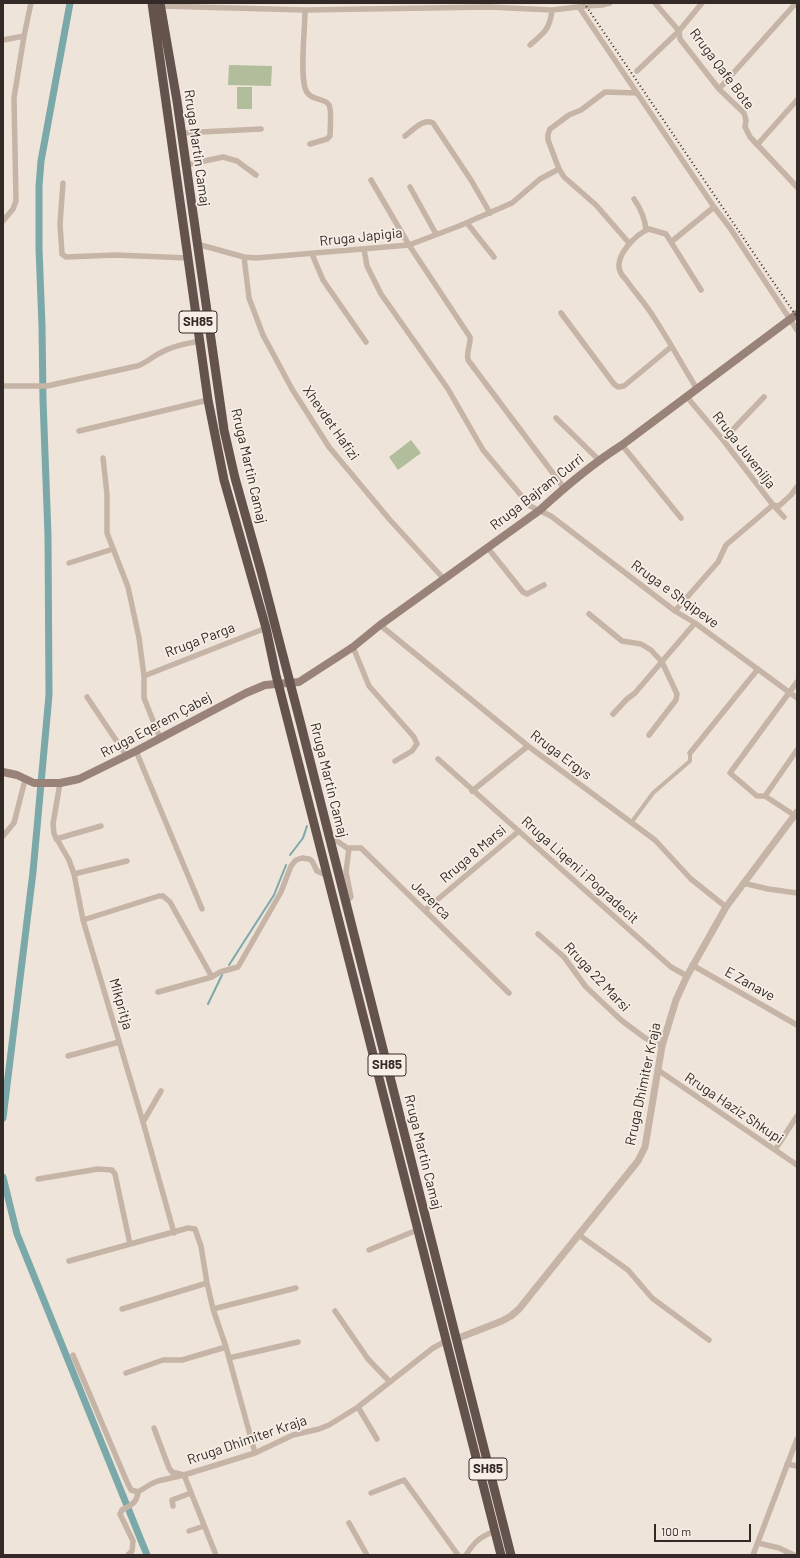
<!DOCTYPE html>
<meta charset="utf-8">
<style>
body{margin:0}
#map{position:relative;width:800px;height:1558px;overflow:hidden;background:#efe4d9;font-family:Barlow,sans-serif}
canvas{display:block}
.frame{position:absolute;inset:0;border:4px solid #332a27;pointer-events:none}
.scale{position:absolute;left:654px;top:1524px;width:97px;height:18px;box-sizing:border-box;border:2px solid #332a27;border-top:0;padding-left:5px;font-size:12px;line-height:14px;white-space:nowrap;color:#332a27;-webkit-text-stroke:3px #f7eee5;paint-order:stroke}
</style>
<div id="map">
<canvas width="800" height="1558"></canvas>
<div class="frame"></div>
<div class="scale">100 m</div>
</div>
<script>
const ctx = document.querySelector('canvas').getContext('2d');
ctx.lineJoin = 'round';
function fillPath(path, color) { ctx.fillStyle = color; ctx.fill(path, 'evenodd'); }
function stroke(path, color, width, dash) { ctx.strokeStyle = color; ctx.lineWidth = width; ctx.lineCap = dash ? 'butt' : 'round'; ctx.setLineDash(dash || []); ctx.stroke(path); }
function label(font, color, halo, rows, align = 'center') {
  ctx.font = font + ' Barlow,sans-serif'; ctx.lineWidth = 3.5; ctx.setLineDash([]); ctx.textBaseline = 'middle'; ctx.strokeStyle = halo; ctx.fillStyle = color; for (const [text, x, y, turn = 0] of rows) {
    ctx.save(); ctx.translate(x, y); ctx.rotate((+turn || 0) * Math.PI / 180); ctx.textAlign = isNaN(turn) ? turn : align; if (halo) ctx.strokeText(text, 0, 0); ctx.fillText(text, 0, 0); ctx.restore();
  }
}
fillPath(new Path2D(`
 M229 65 272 66 271 86 228 85Z
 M237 87H252V109H237Z
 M411 440 421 453 398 470 389 457Z`), '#b2bd9b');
stroke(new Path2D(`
 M290 855 303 838 307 826
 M229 965 274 895 286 865
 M208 1004 222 975`), '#7ba9aa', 2);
stroke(new Path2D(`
 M3 1118 33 872 49 695 48 535 43 400 42 326 39 248V186L41 161 70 3
 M3 1177 17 1234 147 1555`), '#7ba9aa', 7);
stroke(new Path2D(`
 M631 823 653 793 690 761V753`), '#c6b4a7', 4);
stroke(new Path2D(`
 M655 3 679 31 680 39 719 89 744 113 746 120 745 127 750 137 797 187
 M161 6 305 10 489 7 552 10 586 6 602 5 610 3
 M579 7 714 207 730 228 797 330
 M305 10C305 31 300 69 305 88 309 102 325 97 329 105 332 111 330 129 330 136L327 139 310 144
 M3 40 24 36
 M530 45C544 33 550 29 552 10
 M637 71 679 31 702 3
 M719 89 796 3
 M181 133 261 129
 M405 136C413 130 423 118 433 123L471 180 490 213
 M757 145 797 100
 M186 165 223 157 237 161 256 175
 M371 180 409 245 470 337C471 346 466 350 468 360L564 488
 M63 183 60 224 62 254 66 257 115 255 188 258
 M410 187 436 234
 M634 199C641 209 645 218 646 230
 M3 221 13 209 16 201 14 98 24 36 31 3
 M467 223 494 257
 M671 242 714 207
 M629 243 596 205 564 177 559 169 548 140V134L550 129 569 115 581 110 605 92 637 93
 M197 244 244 257 256 258 409 245 459 226 512 203 540 179 559 169
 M364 249 367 266 381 294 448 389 483 450 530 506 551 516 675 611 695 623 797 698
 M312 254 323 280 366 342
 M244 257 249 298 263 335 292 389 329 447 390 520 443 578
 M561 313 614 384 618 387 624 386 671 347
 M3 386H47L137 366C146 363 152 357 160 353 172 346 187 343 201 341
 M697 389C681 363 666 335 649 310 642 300 634 291 627 281 625 278 621 275 620 271 614 256 636 234 649 229L666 234 701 290
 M687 397 723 440 773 505 784 517
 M556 418 599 460
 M79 431 208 400
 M723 440 764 397
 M622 445 681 518
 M103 458 107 494V533L128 587 139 638 144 676V698L160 738
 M487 547 523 592 527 594 544 585
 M69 563 113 549
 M675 611 718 562 726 545 773 505 779 506 791 495 797 487
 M589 614 622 641 641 644 651 650 662 662 677 694 676 700 649 735
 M380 625 528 746 655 840 691 879 726 907
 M353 647 369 686 414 737 417 744 412 751 395 761
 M144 676 266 628
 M87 697 126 755
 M613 714 627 699 635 693 695 623
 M136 751 202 909
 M690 753 758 669
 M438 759 671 967 687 976
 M60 783 53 824 54 834 69 860 74 874 83 920 143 1122 174 1233
 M472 791 528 746
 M765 796 797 750
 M794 815 765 796H757L730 773 797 682
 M3 836 14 823 25 780
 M56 839 101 826
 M330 841H337L347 848H361L509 993
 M74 874 127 861
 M743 883 768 889 797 893
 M345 903 351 897 346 872 349 848
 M425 910 519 831
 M83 920 159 896H163L170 902 212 977
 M538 934 564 957 586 987 621 1020 645 1038 662 1046
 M692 965 797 1025
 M158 992 212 977 220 972 238 967 281 892 291 866 296 860 302 858 309 859 312 861 317 871 328 876
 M68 1056 119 1042
 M658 1070 797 1165
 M143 1122 161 1091
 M775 1150 797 1116
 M38 1179 98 1169 112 1170 115 1174 130 1244
 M579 1235 628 1270 652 1298 709 1340
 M369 1250 417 1230
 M69 1261 188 1228 195 1229 201 1246 207 1283 213 1309 226 1347 255 1453
 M122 1309 207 1283
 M213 1309 296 1288
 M335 1311 368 1359 390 1382
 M73 1355 127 1482 131 1490 138 1492 151 1484 158 1481 184 1475 242 1457 255 1453 293 1435 319 1429 329 1425 358 1407 433 1348 446 1341
 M229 1358 298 1342
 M126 1373 163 1360H182L226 1347
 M358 1407 377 1439
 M154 1428 169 1468 172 1472 184 1475 216 1555
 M787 1464 797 1466
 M371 1493 404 1480 458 1555
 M173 1506 172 1500 191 1493
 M349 1523 367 1555
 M189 1531 204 1526
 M758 1543 779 1548 794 1555
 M128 1555 132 1551 133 1541 120 1514 122 1510C131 1505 137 1503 138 1492
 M466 1555C475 1541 480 1537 495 1531
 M753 1555 797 1439`), '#c6b4a7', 5.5);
stroke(new Path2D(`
 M456 1339 502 1321 511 1316 519 1309 638 1161 645 1147 662 1046 676 1000 687 976 726 907 797 812`), '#c6b4a7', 7);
stroke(new Path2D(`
 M3 772 17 775 34 783H60L79 779 136 751 246 693 265 685 299 682 353 647 380 625 540 510C566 486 592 464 622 445L797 314`), '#998378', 8);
stroke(new Path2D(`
 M152 3 208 400 224 480 266 628 276 675 501 1555
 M160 3 177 101 224 430 235 478 261 571 301 725 511 1555`), '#64524c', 9);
stroke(new Path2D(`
 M584 3 797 317`), '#332a27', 2, [1, 3]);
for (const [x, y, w] of [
 [198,322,38],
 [387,1065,38],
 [488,1469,38]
]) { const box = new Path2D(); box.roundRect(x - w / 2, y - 11, w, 22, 3); ctx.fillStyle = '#f7eee5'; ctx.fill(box); stroke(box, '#332a27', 1); }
label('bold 13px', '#332a27', null, [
 ["SH85",198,322],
 ["SH85",387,1065],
 ["SH85",488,1469]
]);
label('14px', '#332a27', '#f7eee5', [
 ["Rruga Qafe Bote",722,69,53],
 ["Rruga Martin Camaj",197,148,82],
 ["Rruga Japigia",361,237,-6],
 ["Xhevdet Hafizi",331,423,55],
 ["Rruga Juvenilja",744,450,52],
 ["Rruga Martin Camaj",249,466,77],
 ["Rruga Bajram Curri",537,492,-38],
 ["Rruga e Shqipeve",675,594,36],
 ["Rruga Parga",200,640,-21],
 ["Rruga Eqerem Çabej",156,725,-28],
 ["Rruga Ergys",561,755,37],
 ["Rruga Martin Camaj",329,780,76],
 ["Rruga 8 Marsi",473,854,-40],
 ["Rruga Liqeni i Pogradecit",580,870,42],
 ["Jezerca",431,900,44],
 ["Rruga 22 Marsi",597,977,47],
 ["E Zanave",750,984,29],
 ["Mikpritja",121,1004,74],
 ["Rruga Dhimiter Kraja",643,1084,-78],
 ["Rruga Haziz Shkupi",734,1108,34],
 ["Rruga Martin Camaj",423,1152,76],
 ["Rruga Dhimiter Kraja",247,1440,-19]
]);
</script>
